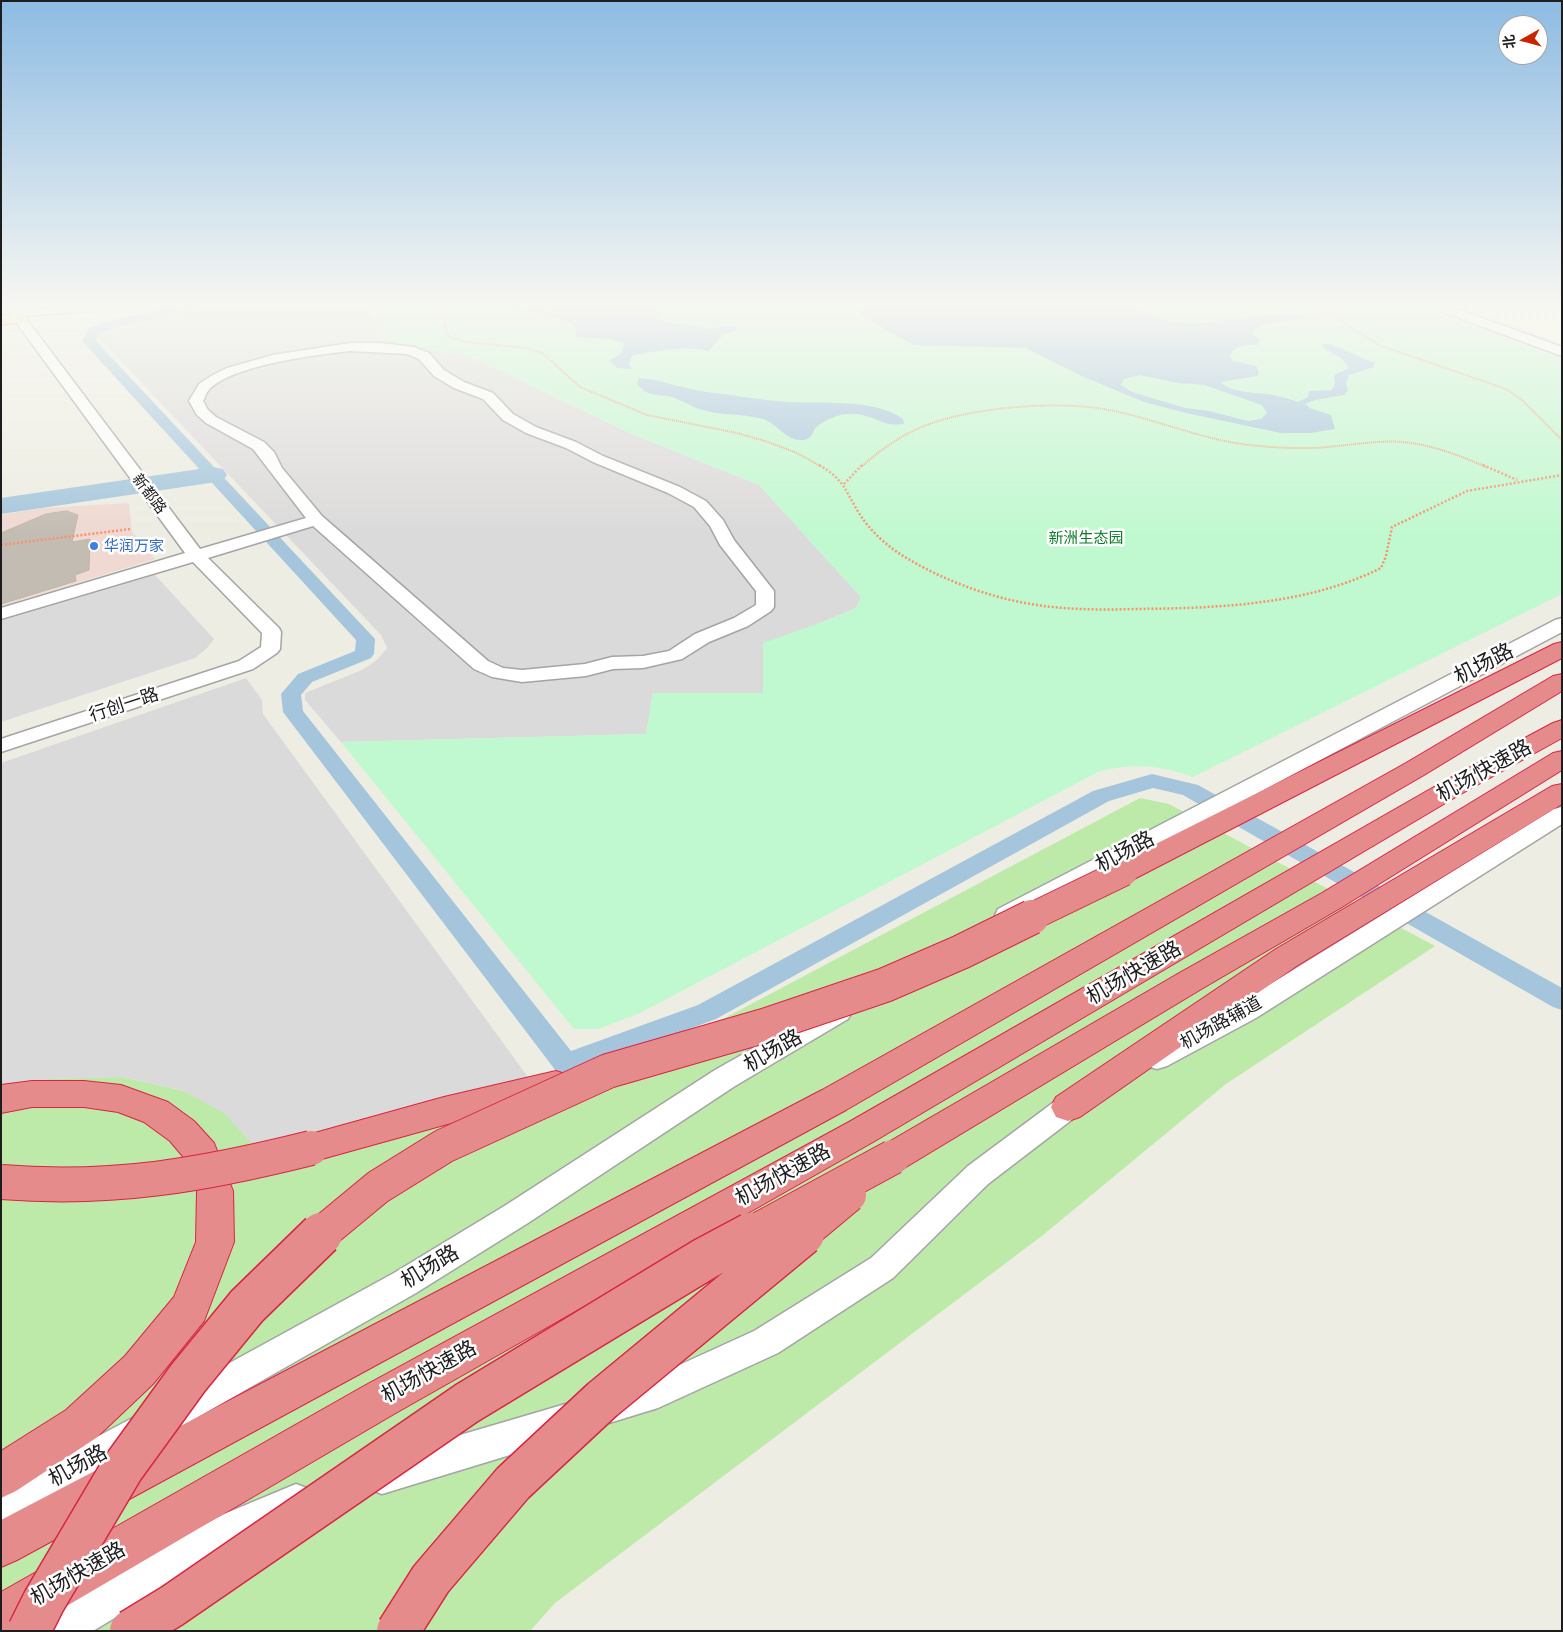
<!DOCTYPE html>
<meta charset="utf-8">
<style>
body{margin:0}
#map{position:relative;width:1563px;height:1632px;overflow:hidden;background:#eeede3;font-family:Mulish,"Noto Sans SC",sans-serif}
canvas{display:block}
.frame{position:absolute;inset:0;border:2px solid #1d1d1d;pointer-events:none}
.north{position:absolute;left:1498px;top:15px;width:50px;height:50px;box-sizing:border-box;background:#fff;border:1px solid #a5a5a5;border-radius:50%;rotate:263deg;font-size:14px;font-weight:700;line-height:20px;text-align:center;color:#1d1d1d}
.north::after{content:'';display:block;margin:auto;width:18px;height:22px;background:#c92501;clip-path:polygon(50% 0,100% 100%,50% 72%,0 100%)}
</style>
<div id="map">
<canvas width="1563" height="1632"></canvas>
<div class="frame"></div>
<div class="north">北</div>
</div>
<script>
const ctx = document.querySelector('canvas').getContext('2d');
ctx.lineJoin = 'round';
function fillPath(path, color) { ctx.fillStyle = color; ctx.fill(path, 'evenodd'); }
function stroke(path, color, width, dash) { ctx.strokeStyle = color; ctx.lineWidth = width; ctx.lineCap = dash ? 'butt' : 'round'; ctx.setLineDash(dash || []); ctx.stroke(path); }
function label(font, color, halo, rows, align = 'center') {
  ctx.font = font + ' Mulish,"Noto Sans SC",sans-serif'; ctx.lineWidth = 5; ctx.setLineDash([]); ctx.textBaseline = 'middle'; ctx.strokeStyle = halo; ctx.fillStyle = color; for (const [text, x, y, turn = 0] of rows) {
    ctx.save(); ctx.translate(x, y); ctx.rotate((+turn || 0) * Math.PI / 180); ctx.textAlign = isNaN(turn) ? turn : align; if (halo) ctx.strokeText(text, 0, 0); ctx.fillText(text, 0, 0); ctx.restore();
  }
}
fillPath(new Path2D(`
 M202 307H368L390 341 472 357 632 434 759 485 861 597 856 608 825 621 763 693H653L646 734 341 742 305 700V693L362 670 377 660 387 648 381 635 97 336 107 328Z
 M155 575 214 639 207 648 195 658 1 722V621Z
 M246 678 262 700 263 714 528 1077 261 1155 224 1114 184 1091 121 1077 50 1079 1 1087V763Z`), '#dbdada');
fillPath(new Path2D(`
 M129 503 132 532 155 559 1 606V515L41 508Z`), '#efd9d2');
fillPath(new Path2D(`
 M1465 307H1562V343Z`), '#f8ffdc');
fillPath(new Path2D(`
 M1140 798 1169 804 1435 946 1226 1084 1043 1235 555 1603 530 1631H1V1087L50 1079 121 1077 184 1091 224 1113 262 1155 528 1077 555 1108Z`), '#bde9a9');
fillPath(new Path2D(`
 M369 307H1423L1562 359V594L1193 777C1160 765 1134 763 1100 771L640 1013 598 1029H574L341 742 646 734 653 693H763V643L825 621 856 608 861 597 759 485 632 434 472 357 390 341Z`), '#c0f9cf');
fillPath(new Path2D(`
 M581 307 615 308 661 307 658 319 670 323 692 325 704 329 733 326 738 330 724 334 708 351C682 345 659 351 633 355L629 363 631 369 617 368 609 360C618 356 623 354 624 343L610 339 577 337C577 319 558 318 543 315L542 311Z
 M858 307H1140C1143 312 1152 316 1159 318 1192 329 1222 321 1255 316 1270 314 1287 315 1302 315L1304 318 1260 325 1253 332 1254 336 1261 340 1257 345C1245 345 1235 344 1230 356L1233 361 1256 366 1259 371 1258 376 1220 382C1232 393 1252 392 1266 394 1277 395 1287 398 1298 402L1308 397 1309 391 1332 390 1335 383 1334 375 1349 368C1343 357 1334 355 1324 348L1323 344H1330L1374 363V367L1349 375 1346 383 1348 390 1344 395 1315 400 1305 404 1310 408 1331 415 1335 429 1310 433H1281L1186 413 1144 402 1084 377 1025 348 913 345 861 315ZM1140 375 1178 383 1204 385 1262 405 1267 413 1261 419 1248 421 1209 411 1185 408 1132 392 1121 385 1124 379Z
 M639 378C662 380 684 389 707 392 733 395 761 400 787 402 823 404 874 398 903 419L904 424C884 426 883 421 866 416 849 410 829 416 815 428 812 436 809 441 799 440 784 438 777 424 763 419 743 413 721 416 703 410 691 407 683 400 671 397 655 393 649 398 637 384Z`), '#a4c5dc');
stroke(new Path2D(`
 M496 307 542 311`), '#a4c5dc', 4);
fillPath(new Path2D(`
 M169 307H190L188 310 116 327 99 333 96 341 375 639 374 654 371 658 312 682 301 695 303 711 571 1051 698 1005 1093 791 1152 774 1198 785 1562 988V1010L1553 1007 1183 795 1153 788 1109 801 716 1019 576 1071 566 1075 556 1071 283 712 281 694 298 674 355 651 356 640 82 341 89 328 108 321Z`), '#a4c5dc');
fillPath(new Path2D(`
 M213 467 223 469 227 475 223 481 1 514V498Z`), '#a4c5dc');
const building = new Path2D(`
 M67 511 78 515 72 542 90 539 89 570 75 575 76 581 1 604V533L46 514Z`);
fillPath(building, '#c3bcb3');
stroke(building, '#c0b6a6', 1);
const minor = new Path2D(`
 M5 307H17L19 309 98 307 92 311 24 316 200 549 306 518 253 449 206 423 197 415 189 401 199 384 211 376 227 368 273 355 350 343H380L414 347 429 353 444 370 464 382 493 393 513 414 536 427 576 442 603 456 680 487 706 501 723 520 734 540 774 591V607L771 611 748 626 709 642 682 659 643 668 613 669 586 676 522 682 492 677 474 669 313 526 208 558 279 628 281 632 280 649 277 653 253 669 1 752V739L239 661 261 647 262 633 193 562 1 619V608L185 553ZM350 351 407 354 419 359 434 376 454 388 483 399 503 420 526 433 566 448 593 462 668 493 694 507 710 526 720 545 756 591V605L734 618 695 634 669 651 643 656 612 657 585 664 522 670 503 668 488 661 322 516 282 468 274 452 264 442 216 417 208 410 203 401C205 398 206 393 208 391 229 365 317 355 350 351Z
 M1435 307H1452L1562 347V356L1437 310Z
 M1562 618V632L1016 921 1007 923 998 921 995 915 998 909 1555 620Z
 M1562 807V824L1256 1018 1167 1066 1157 1069 1147 1066 1143 1059 1147 1052 1238 1004 1554 809Z
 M839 1002 848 1005 852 1012 848 1019 735 1086 528 1223 416 1293 184 1425 172 1430 160 1425 155 1413 160 1401 394 1273 506 1205 715 1070 830 1005Z
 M1080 1090 1090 1093 1094 1101 1090 1109 1078 1115 988 1184 893 1278 778 1353 658 1408 609 1423 597 1419 592 1407 597 1395 653 1377 754 1331 871 1258 968 1166 1058 1099Z
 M569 1403 581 1408 586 1420 581 1432 569 1437 382 1494 369 1489 364 1476 369 1463 382 1458Z
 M138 1415 150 1420 155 1432 150 1444 14 1521 1 1526V1488Z
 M296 1484 309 1489 314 1502 309 1515 250 1540 184 1576 93 1631H37L42 1617 158 1550 224 1514Z`);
const major = new Path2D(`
 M21 314 26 316 29 319 26 322 1 325V315Z`);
const highway = new Path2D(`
 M1562 642V658L1134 879 1124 882 1114 879 1110 872 1114 865 1554 644Z
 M1562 674V691L1424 775 846 1110 17 1560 1 1567V1520L822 1090 1406 763 1553 676Z
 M1562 720V738L1459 795 873 1142 394 1414 24 1631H1V1592L364 1386 849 1122 1441 783 1553 723Z
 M1562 751V770L1342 907 1203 988 906 1167 893 1172 880 1167 875 1157 880 1147 1181 972 1322 893 1553 753Z
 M1562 784V804L1298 965 1080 1117 1068 1121 1056 1117 1051 1107 1056 1097 1276 949 1552 786Z
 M556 1071 568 1075 573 1084 568 1093 444 1125 311 1162 298 1158 293 1148 298 1138 311 1134 444 1097Z
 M32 1081H84L121 1085 168 1102 194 1121 214 1143 233 1191 234 1242 204 1321 153 1384 96 1438 16 1491 1 1498V1451L66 1410 125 1356 174 1297 196 1242 197 1191 186 1160 170 1141 144 1122 118 1112 84 1107H32L1 1113V1085Z`);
stroke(minor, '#a4a4a4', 3);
stroke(major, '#967f01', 2);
stroke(highway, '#d82542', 2);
stroke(new Path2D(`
 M450 307 444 322 449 337 466 342 526 348 542 353 580 387 647 415 737 433 768 442 797 453 822 467
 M1319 307 1379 345 1506 389 1522 400 1562 440
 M861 467C878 452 897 438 917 429 968 406 1065 399 1119 412 1167 423 1209 442 1259 446 1282 448 1305 449 1327 447 1352 445 1378 440 1403 442 1432 445 1459 455 1486 467`), '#f9926a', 2, [1, 1]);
stroke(new Path2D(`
 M819 465C845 480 845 491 859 513 869 530 889 548 905 557 941 579 983 595 1025 603 1062 610 1099 610 1138 609 1219 608 1307 605 1381 568L1386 556 1392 527 1467 491 1562 475
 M1483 465 1517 480
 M844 484 862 465
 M1 545 131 529`), '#f9926a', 2.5, [2, 2]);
fillPath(minor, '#fff');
fillPath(major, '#fbe39c');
fillPath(highway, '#e68b8b');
const highwayBridgeFar2 = new Path2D(`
 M1029 918 1124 872`);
const highwayBridgeFar1 = new Path2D(`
 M1 1182C113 1191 203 1175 311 1148
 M320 1235 378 1187 444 1146 608 1071 767 1025 885 985 961 952 1032 917
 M749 1235 893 1157
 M801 1235 849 1195`);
const highwayBridge = new Path2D(`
 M29 1631 44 1601 122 1469 188 1378 247 1306 321 1234
 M131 1631 172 1606 467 1403 706 1258 751 1234
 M398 1631 431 1579 513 1483 602 1400 803 1234`);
stroke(highwayBridgeFar2, '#d82542', 29, []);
stroke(highwayBridgeFar1, '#d82542', 36, []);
stroke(highwayBridge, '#d82542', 45, []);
stroke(highwayBridgeFar2, '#e68b8b', 27);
stroke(highwayBridgeFar1, '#e68b8b', 34);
stroke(highwayBridge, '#e68b8b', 42);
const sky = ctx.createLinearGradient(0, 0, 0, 535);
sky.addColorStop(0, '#8dbbe3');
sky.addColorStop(0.57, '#f7f7f2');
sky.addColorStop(1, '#f7f7f200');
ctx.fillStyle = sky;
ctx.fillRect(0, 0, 1563, 535);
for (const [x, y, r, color] of [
 [94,546,5,"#3f7fe0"]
]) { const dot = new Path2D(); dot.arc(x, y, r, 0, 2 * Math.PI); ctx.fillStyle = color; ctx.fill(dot); stroke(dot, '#fff', 2); }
label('15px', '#1d1d1d', '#fff', [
 ["新都路",149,494,53]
]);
label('15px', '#0c7b29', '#fff', [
 ["新洲生态园",1086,538]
]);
label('15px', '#366cbe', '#fff', [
 ["华润万家",104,546]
], 'left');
label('18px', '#1d1d1d', '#fff', [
 ["行创一路",124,705,-18],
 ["机场路辅道",1221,1023,-29]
]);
label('21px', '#1d1d1d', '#fff', [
 ["机场路",1484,664,-27],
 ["机场快速路",1484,771,-29],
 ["机场路",1125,852,-28],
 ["机场快速路",1134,973,-30],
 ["机场路",773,1051,-30],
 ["机场快速路",783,1175,-29],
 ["机场路",430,1267,-31],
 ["机场快速路",429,1372,-29],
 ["机场路",78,1466,-29],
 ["机场快速路",78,1574,-30]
]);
</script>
